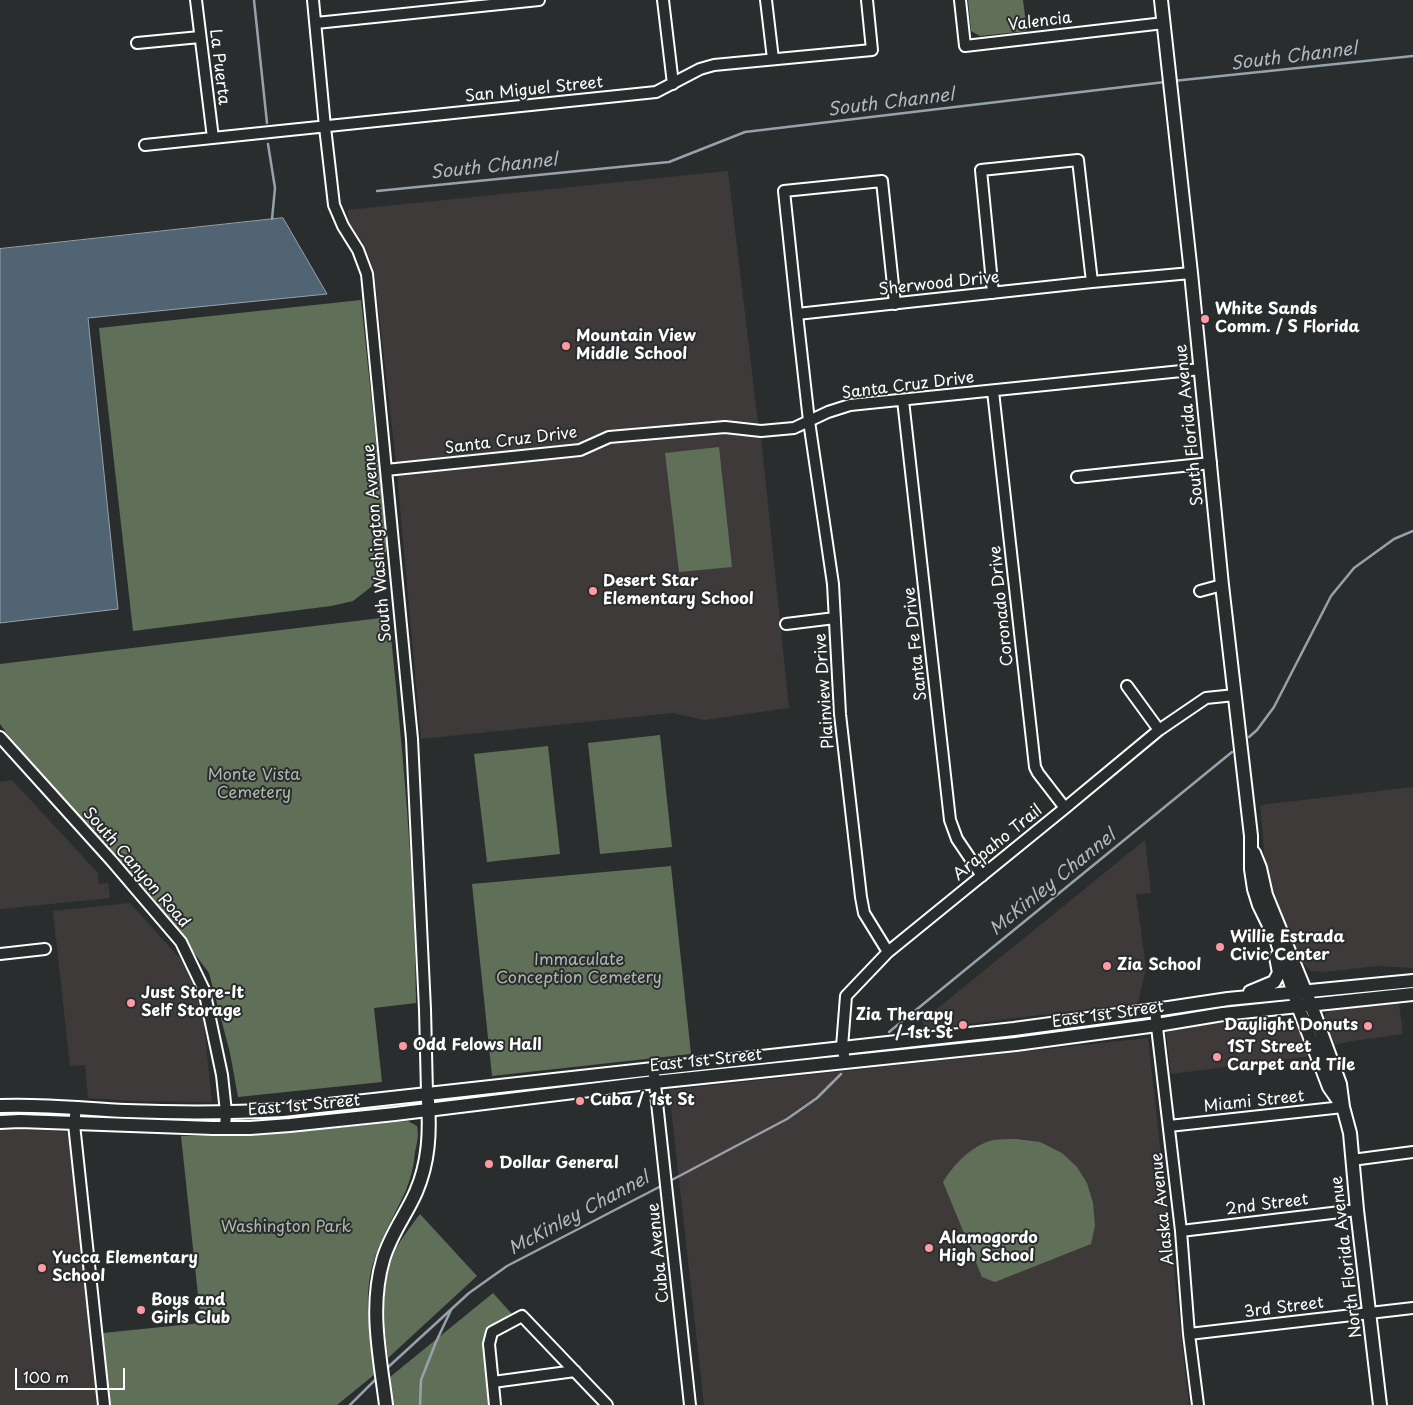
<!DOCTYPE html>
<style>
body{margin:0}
#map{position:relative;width:1413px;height:1405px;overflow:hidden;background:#2a2d2e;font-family:"Playpen Sans",sans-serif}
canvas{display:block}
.scale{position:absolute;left:15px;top:1368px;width:110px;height:22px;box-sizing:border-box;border:2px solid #fff;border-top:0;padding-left:6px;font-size:15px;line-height:18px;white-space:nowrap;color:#fff;-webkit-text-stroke:4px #2a2d2e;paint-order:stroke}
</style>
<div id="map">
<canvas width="1413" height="1405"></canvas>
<div class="scale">100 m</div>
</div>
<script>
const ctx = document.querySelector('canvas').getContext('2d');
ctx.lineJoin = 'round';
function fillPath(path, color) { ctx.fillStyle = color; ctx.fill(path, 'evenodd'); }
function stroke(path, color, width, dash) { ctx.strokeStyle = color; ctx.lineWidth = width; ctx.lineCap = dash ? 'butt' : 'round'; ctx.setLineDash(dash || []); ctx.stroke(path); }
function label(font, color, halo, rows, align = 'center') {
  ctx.font = font + ' "Playpen Sans",sans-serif'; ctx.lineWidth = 4; ctx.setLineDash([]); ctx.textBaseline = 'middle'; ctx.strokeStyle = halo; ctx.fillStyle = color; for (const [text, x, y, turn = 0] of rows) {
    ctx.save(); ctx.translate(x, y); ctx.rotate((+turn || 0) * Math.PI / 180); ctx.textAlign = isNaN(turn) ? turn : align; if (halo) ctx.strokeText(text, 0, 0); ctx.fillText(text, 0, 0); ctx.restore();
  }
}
fillPath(new Path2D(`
 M728 171 758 423 726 421 609 432 578 444 396 462 374 271 364 244 349 222 347 210Z
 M724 432 761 437 789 708 704 720 672 713 421 739 397 474 580 457 610 443Z
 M12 780 98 873 99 884 108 883 110 898 0 909V782Z
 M1413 787V968L1378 966 1324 972 1311 971 1300 961 1271 888 1265 863 1260 805Z
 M1145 840 1151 893 1136 894 1146 968 1138 1003 926 1029 922 1021Z
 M130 903 186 965 196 989 203 1017 212 1102 136 1101 88 1098 85 1065 70 1066 53 911Z
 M1399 1003 1403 1034 1352 1041 1335 1045 1324 1020 1325 1014 1331 1010Z
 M1285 1020 1290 1021 1304 1033 1312 1056 1171 1074 1166 1032 1197 1025 1236 1021 1249 1024Z
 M1148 1038 1189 1405H704L669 1090Z
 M0 1130H42L70 1132 99 1405H0Z`), '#3e3a3a');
fillPath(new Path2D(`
 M968 0H1023L1027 31 980 36 971 31Z
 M361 300 387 547 382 568 371 587 353 601 331 606 133 631 99 328Z
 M719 447 732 567 679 572 665 453Z
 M389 617C402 745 415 874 416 1003L374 1008 382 1082 238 1097 230 1053 209 973 150 894 87 827 8 735 0 724V664Z
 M660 735 672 847 600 854 588 743Z
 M548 746 560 854 487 862 474 754Z
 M671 866 691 1054 492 1076 472 884Z
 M408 1121 417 1126C419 1135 417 1143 415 1152 414 1165 411 1178 406 1190 395 1215 379 1240 372 1267 363 1301 371 1339 375 1374L337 1405H110L103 1333 201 1323 181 1136 261 1135Z
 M1016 1139 1040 1142 1062 1153 1077 1167 1087 1183 1093 1203 1095 1226 1091 1244 995 1282 982 1277 943 1182C954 1164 971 1146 993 1140 1000 1139 1009 1139 1016 1139Z
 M420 1214 477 1276 388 1358C384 1324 380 1285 394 1253 399 1241 412 1225 420 1214Z
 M493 1293 512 1314 490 1326 484 1344 491 1405H393L390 1377Z`), '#607058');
const water = new Path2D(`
 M283 218 327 294 88 318 118 609 0 623V249Z`);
fillPath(water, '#506473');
stroke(water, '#96a2ab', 1);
stroke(new Path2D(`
 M254 0 267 123
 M1173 81 1413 56
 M268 144 275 188 272 219
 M377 191 669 162 745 132 1165 82
 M1249 737 1257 730 1274 707 1331 596 1354 568 1394 539 1413 531
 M889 1032 1232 752
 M668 1182 787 1119 817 1098 841 1074
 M385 1370 469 1293 507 1266 663 1185
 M350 1405 377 1378
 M420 1405 421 1380 436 1342 451 1310`), '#96a2ab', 2.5);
const minor = new Path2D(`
 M196 0 213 138
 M313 0 325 127 334 205 343 226 358 250 367 274 412 739 425 1009 427 1093
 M663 0 673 84
 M766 0 773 59
 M960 0 965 46 1164 23
 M316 23 539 0
 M137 43 200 37
 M145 145 656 92 700 69 714 65 872 50 867 0
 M993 293 981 170 1078 160 1092 282
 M797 314 784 191 882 181 895 304
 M993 391 1035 767 1038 773 1065 808
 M903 400 950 820 957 839 982 876
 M386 470 580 450 609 437 725 427 761 431 794 428 828 412 850 405 1201 369
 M1077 477 1211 463
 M1200 591 1222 585
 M786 624 835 618
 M1127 686 1159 730
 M0 737 111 860 181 942 204 990 222 1075 226 1112 225 1128
 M888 952 864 913 861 897 840 714 833 584 809 421 797 314 1092 282 1191 273
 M0 954 45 949
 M1155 1010 1181 1231 1189 1334 1198 1405
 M844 1055 842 1047 846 996 888 952 1065 808 1159 730 1206 698 1235 695
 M654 1075 690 1405
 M76 1108 74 1124 104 1405
 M1169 1126 1343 1107
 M1352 1160 1413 1152
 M1181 1231 1357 1210
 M1189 1334 1413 1308
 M493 1382 575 1371
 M495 1405 489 1344 492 1332 522 1316 607 1405`);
const major = new Path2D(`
 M1161 0 1191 273 1222 585 1251 836V869L1254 889 1259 905 1277 942 1298 1006 1329 1087 1343 1107
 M1254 853 1260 868 1266 895 1311 1005 1340 1084 1343 1107 1350 1133 1357 1210 1380 1405
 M1250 992 1274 982 1279 973 1276 957
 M0 1106C42 1104 84 1109 126 1111 179 1113 231 1113 283 1110L1014 1029 1155 1010 1228 999 1413 981
 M0 1122 20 1121 213 1128H250L290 1125 395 1114 655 1082 1016 1044 1157 1025 1223 1014 1413 994
 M386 1405C380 1357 369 1307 383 1260 390 1235 406 1215 416 1192 429 1162 430 1132 428 1101`);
stroke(minor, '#fff', 14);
stroke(major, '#fff', 16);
stroke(minor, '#2a2d2e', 10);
stroke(major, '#2a2d2e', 12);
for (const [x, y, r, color] of [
 [1205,319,5,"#ff9aa2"],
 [566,346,5,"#ff9aa2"],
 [593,591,5,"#ff9aa2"],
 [1220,947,5,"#ff9aa2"],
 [1107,966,5,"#ff9aa2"],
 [131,1003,5,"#ff9aa2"],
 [963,1025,5,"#ff9aa2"],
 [1368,1026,5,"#ff9aa2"],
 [403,1046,5,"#ff9aa2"],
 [1217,1057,5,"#ff9aa2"],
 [580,1101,5,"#ff9aa2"],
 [489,1164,5,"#ff9aa2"],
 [929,1248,5,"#ff9aa2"],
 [42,1268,5,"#ff9aa2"],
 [141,1310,5,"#ff9aa2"]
]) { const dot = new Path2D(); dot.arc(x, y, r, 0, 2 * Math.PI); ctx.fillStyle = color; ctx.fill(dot); stroke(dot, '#2a2d2e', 2); }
label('16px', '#fff', '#2a2d2e', [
 ["Valencia",1040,22,-7],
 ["La Puerta",219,67,83],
 ["San Miguel Street",534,90,-6],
 ["Sherwood Drive",939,284,-6],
 ["Santa Cruz Drive",908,386,-7],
 ["South Florida Avenue",1190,425,-96],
 ["Santa Cruz Drive",511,441,-7],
 ["South Washington Avenue",378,543,-95],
 ["Coronado Drive",1002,606,-96],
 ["Santa Fe Drive",916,644,-96],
 ["Plainview Drive",825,691,-94],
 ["Arapaho Trail",998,843,-39],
 ["South Canyon Road",136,868,49],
 ["East 1st Street",1108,1015,-8],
 ["East 1st Street",706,1061,-6],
 ["Miami Street",1254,1102,-6],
 ["East 1st Street",304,1106,-5],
 ["2nd Street",1267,1205,-7],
 ["Alaska Avenue",1163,1209,-96],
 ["Cuba Avenue",659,1253,-96],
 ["North Florida Avenue",1347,1257,-97],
 ["3rd Street",1284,1308,-7]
]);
label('bold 16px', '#fff', '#2a2d2e', [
 ["White Sands",1215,310],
 ["Comm. / S Florida",1215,328],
 ["Mountain View",576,337],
 ["Middle School",576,355],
 ["Desert Star",603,582],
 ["Elementary School",603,600],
 ["Willie Estrada",1230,938],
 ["Civic Center",1230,956],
 ["Zia School",1117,966],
 ["Just Store-It",141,994],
 ["Self Storage",141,1012],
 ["Zia Therapy",953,1016,"right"],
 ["/ 1st St",953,1034,"right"],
 ["Daylight Donuts",1358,1026,"right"],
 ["Odd Felows Hall",413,1046],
 ["1ST Street",1227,1048],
 ["Carpet and Tile",1227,1066],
 ["Cuba / 1st St",590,1101],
 ["Dollar General",499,1164],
 ["Alamogordo",939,1239],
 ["High School",939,1257],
 ["Yucca Elementary",52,1259],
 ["School",52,1277],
 ["Boys and",151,1301],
 ["Girls Club",151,1319]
], 'left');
label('16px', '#b0b8ac', '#2a2d2e', [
 ["Monte Vista",254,776],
 ["Cemetery",254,794],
 ["Immaculate",579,961],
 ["Conception Cemetery",579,979],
 ["Washington Park",286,1228]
]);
label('italic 18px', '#b0b9c0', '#2a2d2e', [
 ["South Channel",1294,57,-7],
 ["South Channel",891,103,-7],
 ["South Channel",494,167,-6],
 ["McKinley Channel",1053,883,-39],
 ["McKinley Channel",579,1214,-28]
]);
</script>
